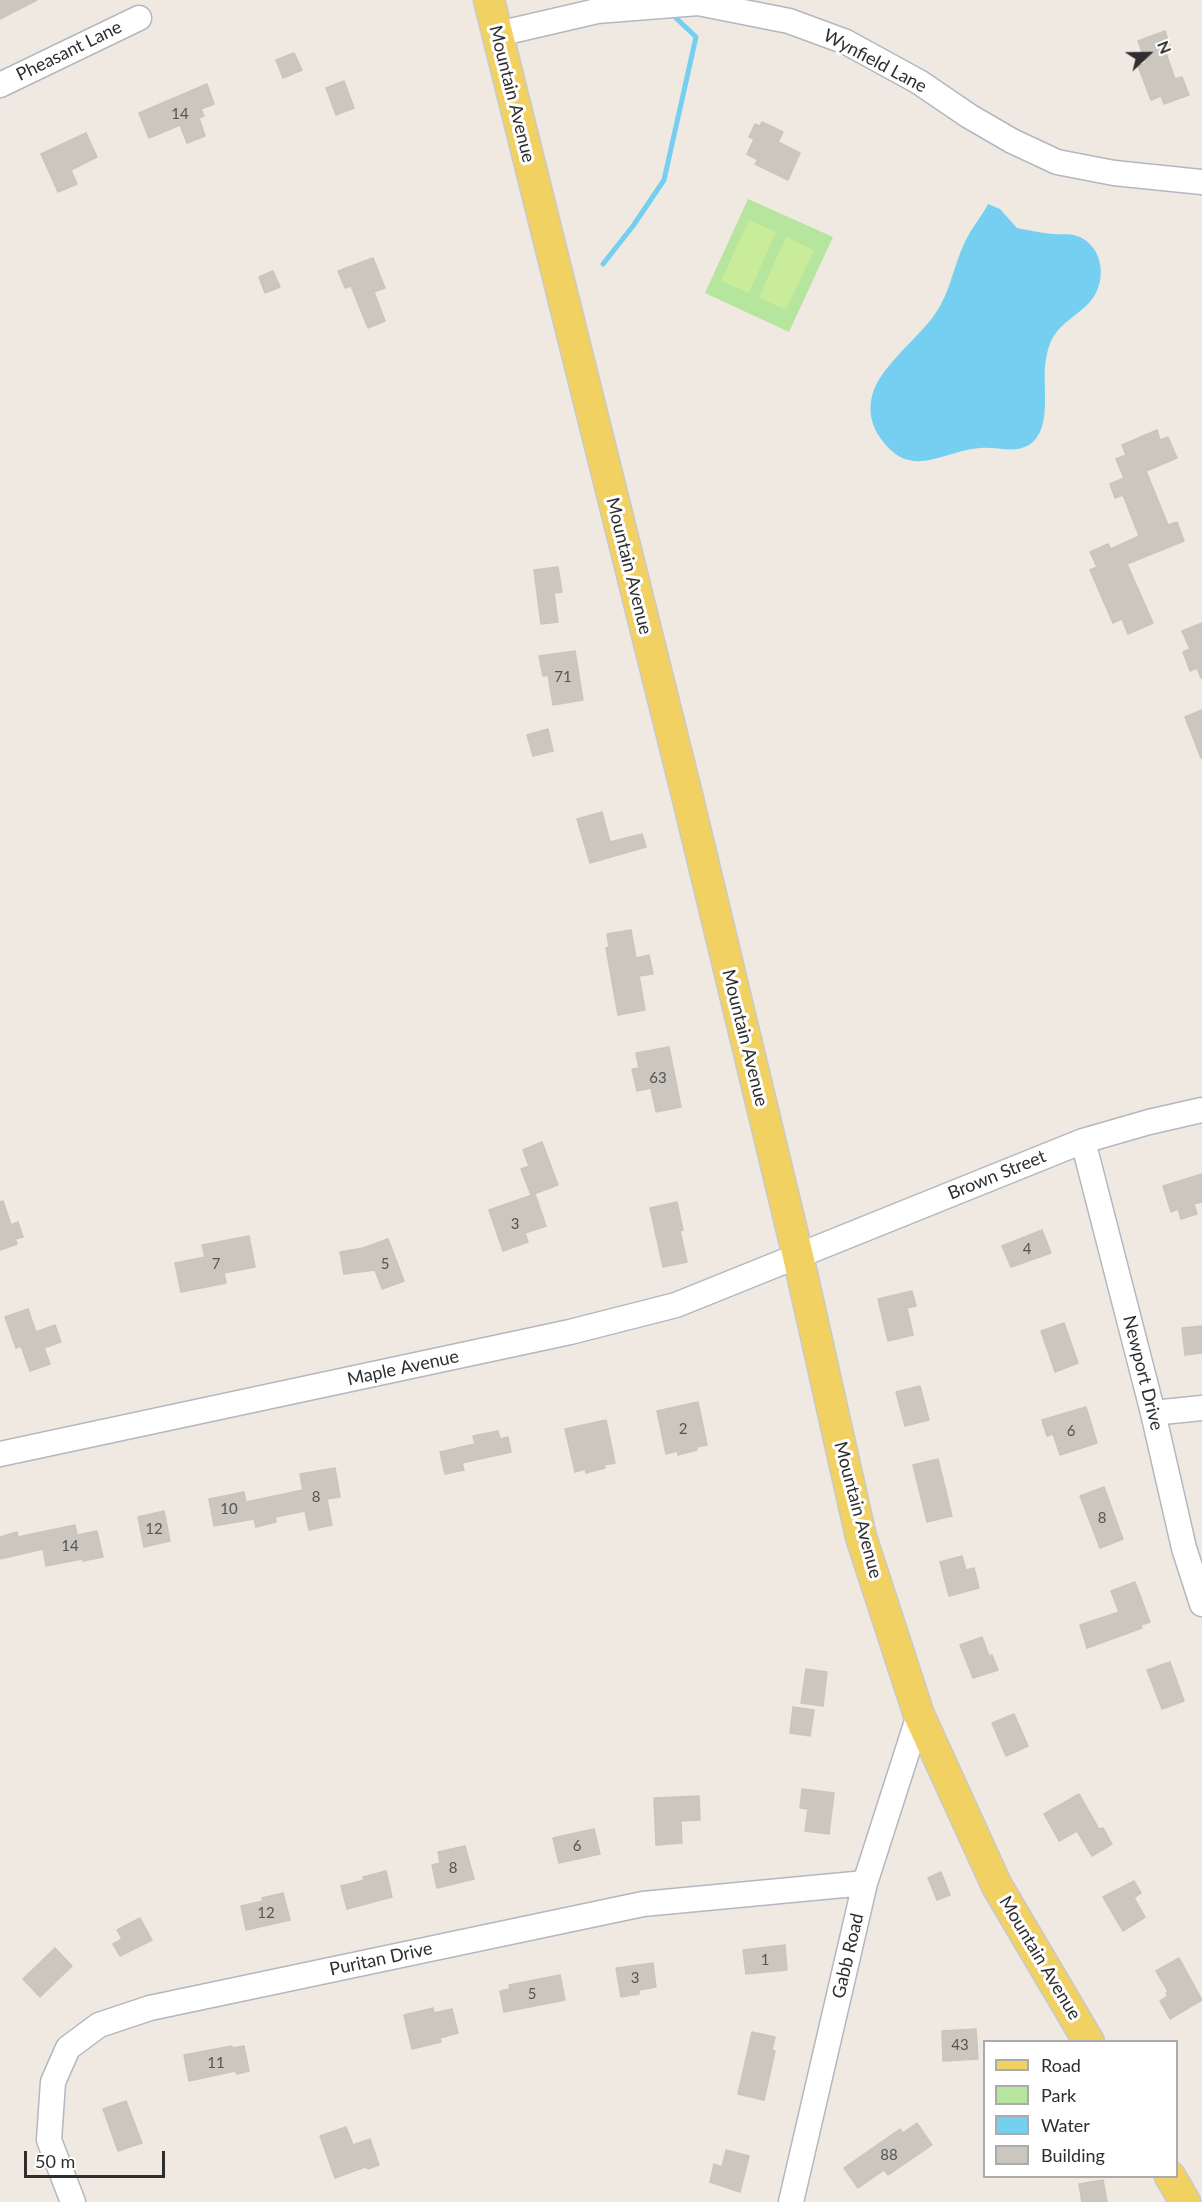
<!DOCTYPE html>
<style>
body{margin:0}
#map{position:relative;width:1202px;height:2202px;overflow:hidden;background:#efe9e1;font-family:Lato,sans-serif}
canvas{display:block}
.legend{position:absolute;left:983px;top:2040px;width:195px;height:138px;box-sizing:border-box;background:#fff;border:2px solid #ababab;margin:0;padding:8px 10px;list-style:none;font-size:18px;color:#2e2e2e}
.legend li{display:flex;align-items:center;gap:12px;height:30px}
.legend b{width:30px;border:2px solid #ababab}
.north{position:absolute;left:1118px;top:24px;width:60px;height:60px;-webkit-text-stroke:4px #fff;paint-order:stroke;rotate:68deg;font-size:16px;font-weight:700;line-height:24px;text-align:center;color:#2e2e2e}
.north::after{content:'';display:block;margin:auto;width:21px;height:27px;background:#2e2e2e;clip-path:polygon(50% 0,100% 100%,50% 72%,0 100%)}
.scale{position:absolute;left:24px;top:2151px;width:141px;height:27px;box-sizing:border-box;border:3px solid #2e2e2e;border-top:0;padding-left:8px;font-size:18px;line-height:21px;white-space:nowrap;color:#2e2e2e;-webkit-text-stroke:4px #fff;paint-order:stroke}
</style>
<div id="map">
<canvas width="1202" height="2202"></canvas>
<ul class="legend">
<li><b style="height:8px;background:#f2d163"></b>Road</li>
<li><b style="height:16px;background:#b6e59e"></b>Park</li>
<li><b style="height:16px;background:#75cff0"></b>Water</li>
<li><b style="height:16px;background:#cbc7bf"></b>Building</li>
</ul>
<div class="north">N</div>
<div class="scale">50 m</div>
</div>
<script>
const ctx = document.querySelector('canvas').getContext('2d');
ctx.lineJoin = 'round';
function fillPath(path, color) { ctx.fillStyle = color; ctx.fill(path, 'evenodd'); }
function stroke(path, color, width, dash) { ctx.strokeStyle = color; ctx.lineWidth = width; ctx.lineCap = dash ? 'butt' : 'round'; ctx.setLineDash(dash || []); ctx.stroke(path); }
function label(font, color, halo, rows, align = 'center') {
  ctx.font = font + ' Lato,sans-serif'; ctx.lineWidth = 6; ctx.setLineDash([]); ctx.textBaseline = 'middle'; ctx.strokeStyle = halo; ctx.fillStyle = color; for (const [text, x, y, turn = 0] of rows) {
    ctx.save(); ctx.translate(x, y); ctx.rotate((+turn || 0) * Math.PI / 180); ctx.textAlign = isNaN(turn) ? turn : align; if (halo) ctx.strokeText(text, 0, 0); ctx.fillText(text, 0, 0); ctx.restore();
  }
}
fillPath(new Path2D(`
 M748 199 833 237 789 332 705 293Z`), '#b6e59e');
fillPath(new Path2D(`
 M749 220 776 232 749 293 721 281Z
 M786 237 814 250 786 310 759 297Z`), '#c9ec9a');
fillPath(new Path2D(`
 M988 204 1000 209 1017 228C1029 230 1041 233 1053 234 1062 235 1071 233 1080 237 1105 249 1107 284 1089 303 1068 324 1052 325 1046 359 1041 384 1054 429 1029 445 1014 454 996 446 980 448 942 451 911 481 881 439 872 427 868 412 872 396 879 367 918 339 935 314 951 292 954 262 967 238 973 226 982 216 988 204Z`), '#75cff0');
stroke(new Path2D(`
 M603 264 633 226 664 180 696 37 676 18`), '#75cff0', 5);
const building = new Path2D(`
 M0 0H37L0 19Z
 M1165 31 1171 48 1165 50 1175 79 1182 77 1189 95 1164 104 1161 96 1151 100 1138 66 1146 63 1138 41Z
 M294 53 302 70 283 78 276 60Z
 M344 81 354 108 336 115 326 88Z
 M207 84 214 104 201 109 204 116 199 118 205 136 187 143 180 125 149 138 139 113Z
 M762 122 783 132 778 142 800 153 788 180 755 164 758 160 747 154 754 139 749 137 755 124 760 126Z
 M86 133 97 157 71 170 77 184 58 192 41 154Z
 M373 258 385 288 374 292 385 321 368 328 351 286 345 288 338 271Z
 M273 271 280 287 265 293 259 277Z
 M1157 430 1160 440 1168 437 1177 458 1146 471 1168 525 1177 522 1184 541 1127 564 1153 623 1128 634 1122 619 1113 623 1106 607 1090 570 1097 567 1090 552 1108 544 1111 549 1139 536 1123 495 1115 498 1110 484 1124 478 1116 459 1126 455 1122 445Z
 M558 567 562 592 554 593 558 622 541 624 534 570Z
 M1202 623V678H1201L1197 668 1190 671 1183 652 1190 649 1182 631Z
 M575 651 583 700 553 705 548 675 543 676 539 656Z
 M1202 710V758H1201L1185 717Z
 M548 729 553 751 533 756 527 735Z
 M602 812 610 842 642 834 646 847 590 863 577 819Z
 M631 930 636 958 649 955 653 974 639 976 645 1010 618 1015 606 948 609 947 607 934Z
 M669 1047 681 1107 656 1112 651 1088 637 1091 632 1069 639 1068 636 1053Z
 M542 1142 558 1185 531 1195 521 1169 529 1166 523 1150Z
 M1202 1174V1202L1194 1204 1197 1214 1181 1219 1178 1209 1171 1212 1163 1186Z
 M535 1194 546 1226 525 1233 528 1242 503 1251 489 1210Z
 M3 1201 11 1225 18 1222 23 1237 15 1239 17 1244 0 1250V1202Z
 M677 1202 683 1230 680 1231 687 1262 663 1267 650 1208Z
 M1042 1230 1051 1253 1011 1267 1002 1246Z
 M249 1236 255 1267 224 1273 226 1283 181 1292 175 1263 205 1257 202 1245Z
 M388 1239 404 1281 382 1289 375 1270 344 1274 340 1252 363 1248Z
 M912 1291 916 1306 907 1308 913 1335 888 1341 878 1299Z
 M28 1309 36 1332 55 1325 61 1342 44 1348 50 1364 30 1371 21 1346 16 1348 5 1317Z
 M1064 1323 1078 1363 1055 1372 1041 1331Z
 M1202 1326V1353L1185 1355 1182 1328Z
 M920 1386 929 1420 905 1426 896 1392Z
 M698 1402 707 1445 697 1447V1450L678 1455 677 1451 666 1454 657 1411Z
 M1086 1407 1097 1443 1060 1455 1053 1434 1047 1436 1042 1420Z
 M606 1420 615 1463 604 1465 605 1468 586 1473 585 1469 575 1472 565 1429Z
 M498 1431 500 1439 508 1437 511 1452 462 1463 464 1470 445 1474 440 1452 475 1444 473 1436Z
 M938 1459 952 1516 927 1522 913 1465Z
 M335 1468 340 1497 327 1499 332 1525 309 1530 305 1511 275 1517 276 1522 256 1527 254 1519 214 1526 209 1499 244 1492 246 1502 303 1490 300 1474Z
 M1104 1487 1123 1539 1100 1548 1080 1496Z
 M164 1511 170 1541 144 1547 138 1517Z
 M75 1525 77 1535 97 1531 103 1557 83 1561 82 1559 46 1566 43 1549 0 1559V1537L17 1532 18 1537Z
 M962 1556 966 1570 974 1568 979 1588 949 1596 940 1562Z
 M1135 1582 1150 1622 1141 1625 1142 1628 1087 1648 1080 1625 1119 1612 1111 1591Z
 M982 1637 989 1656 992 1655 998 1670 973 1678 960 1645Z
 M1170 1662 1184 1701 1162 1709 1147 1670Z
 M806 1669 827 1672 823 1706 801 1703Z
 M793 1707 814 1710 810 1736 790 1733Z
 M1014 1714 1028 1746 1006 1756 992 1723Z
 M802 1789 834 1793 829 1834 805 1831 808 1809 800 1808Z
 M1079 1794 1099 1829 1103 1828 1112 1844 1092 1856 1077 1831 1059 1841 1044 1814Z
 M699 1796 700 1820 681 1821 682 1843 656 1845 654 1798Z
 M594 1829 600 1854 559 1863 553 1838Z
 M465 1846 474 1879 437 1888 432 1865 440 1863 438 1852Z
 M386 1871 392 1897 347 1909 341 1886 364 1880 363 1877Z
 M941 1872 950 1895 937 1900 928 1878Z
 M1134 1881 1141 1893 1134 1898 1145 1917 1123 1931 1103 1897Z
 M283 1893 290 1920 246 1930 241 1906 263 1901 262 1898Z
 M140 1918 152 1940 120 1956 113 1944 122 1939 117 1930Z
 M785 1945 787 1970 746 1974 743 1950Z
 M55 1948 72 1966 40 1997 23 1979Z
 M1179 1958 1202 2000 1170 2019 1160 2001 1168 1996 1166 1993 1168 1991 1156 1971Z
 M653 1963 656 1987 639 1990V1994L621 1997 616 1968Z
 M560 1975 565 2000 504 2012 500 1991 510 1989 509 1985Z
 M433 2008 434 2013 452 2009 458 2033 440 2038 441 2042 412 2049 404 2015Z
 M976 2029 978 2059 943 2061 942 2031Z
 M752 2032 775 2037 772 2050 775 2051 764 2100 738 2094Z
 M232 2046V2048L244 2046 249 2071 237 2074 235 2071 189 2081 184 2055Z
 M126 2101 142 2143 118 2151 103 2109Z
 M917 2123 932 2145 888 2175 884 2170 858 2188 844 2168 900 2129 903 2133Z
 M346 2127 353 2145 370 2139 379 2165 368 2169 365 2167 335 2178 320 2136Z
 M726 2150 749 2156 740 2192 710 2182 714 2164 722 2167Z
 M1103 2180 1107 2202H1082L1079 2184Z`);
fillPath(building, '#cbc7bf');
stroke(building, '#cbc5ba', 1.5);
const minor = new Path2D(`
 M498 34 597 11 698 3 789 21 846 42 919 82 969 116 1012 141 1057 162 1114 173 1202 182
 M0 85 139 18
 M1083 1141 1153 1413 1184 1548 1202 1604
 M1153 1413 1202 1408
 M0 1454 570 1332 676 1305 1083 1141 1149 1122 1202 1110
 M73 2202 49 2140 53 2082 68 2048 99 2025 150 2008 643 1904 865 1883
 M791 2202 865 1883 919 1715`);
const major = new Path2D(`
 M489 0 687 795 798 1256 861 1537 919 1715 997 1886 1089 2042
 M1170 2176 1185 2202`);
stroke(minor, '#b4b7c1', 27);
stroke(major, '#c9c9c9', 33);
stroke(minor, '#fff', 24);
stroke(major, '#f2d163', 30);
label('15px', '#555452', null, [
 ["14",180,114],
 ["71",563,677],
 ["63",658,1078],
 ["3",515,1224],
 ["4",1027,1249],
 ["7",216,1264],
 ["5",385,1264],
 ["2",683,1429],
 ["6",1071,1431],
 ["8",316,1497],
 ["10",229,1509],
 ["8",1102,1518],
 ["12",154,1529],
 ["14",70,1546],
 ["6",577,1846],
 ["8",453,1868],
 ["12",266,1913],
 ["1",765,1960],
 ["3",635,1978],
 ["5",532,1994],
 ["43",960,2045],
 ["11",216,2063],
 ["88",889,2155]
]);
label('18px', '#2e2e2e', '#fff', [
 ["Pheasant Lane",69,51,-26],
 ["Wynfield Lane",875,61,28],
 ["Mountain Avenue",512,94,76],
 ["Mountain Avenue",629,566,76],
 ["Mountain Avenue",745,1038,76],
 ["Brown Street",997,1175,-22],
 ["Maple Avenue",403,1368,-12],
 ["Newport Drive",1143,1373,76],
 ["Mountain Avenue",858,1510,75],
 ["Gabb Road",848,1956,-77],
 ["Mountain Avenue",1040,1958,59],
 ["Puritan Drive",381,1959,-12]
]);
</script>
